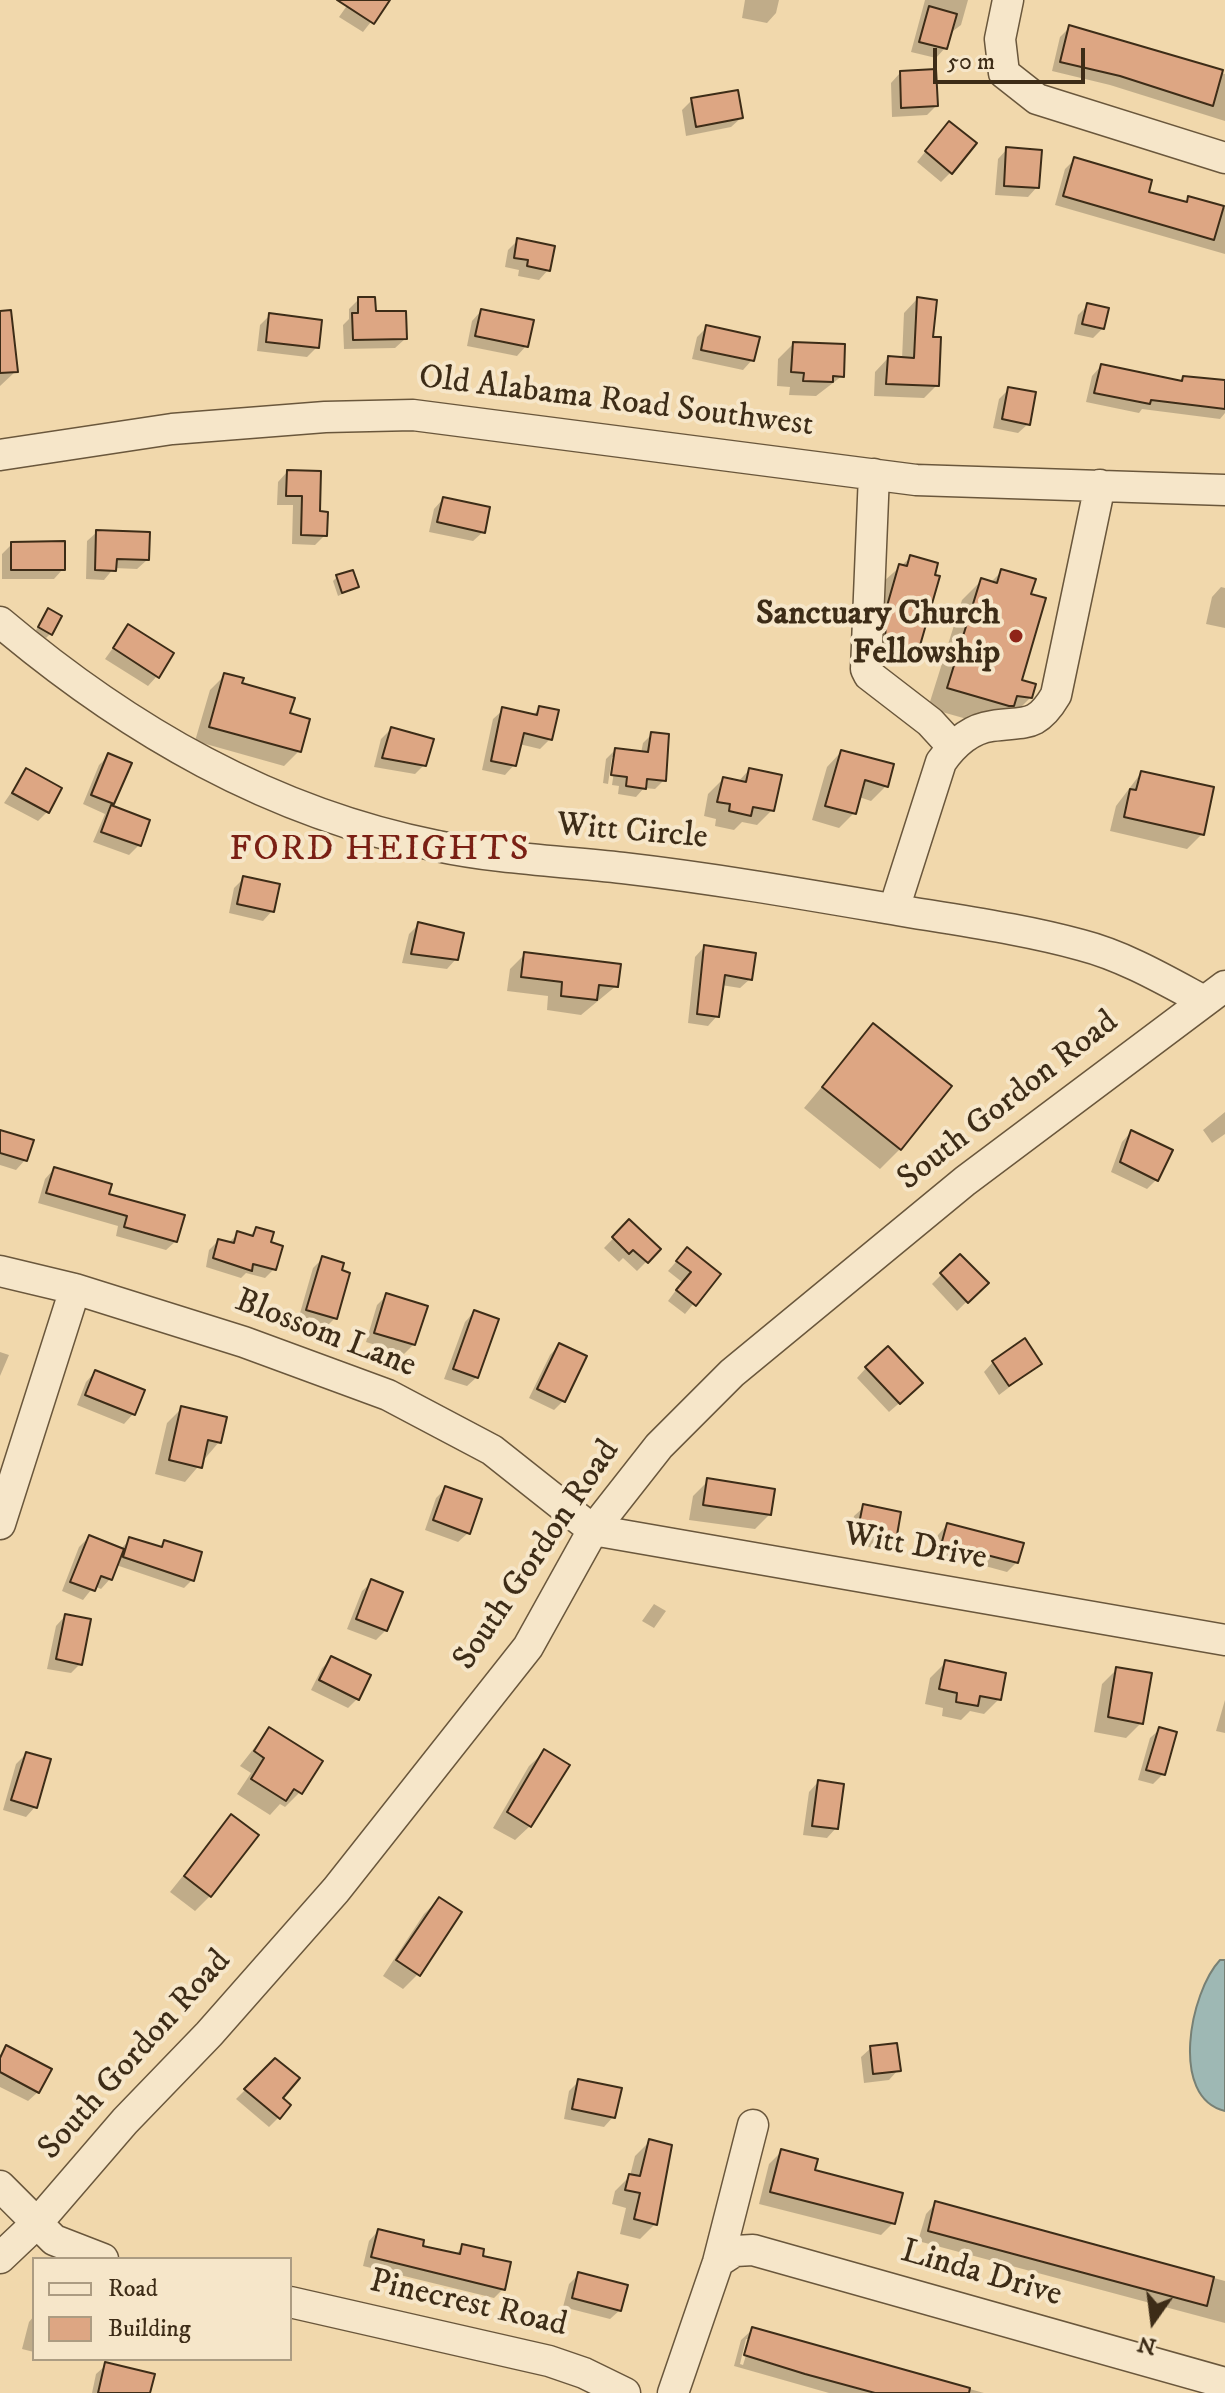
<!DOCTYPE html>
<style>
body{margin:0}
#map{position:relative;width:1225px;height:2393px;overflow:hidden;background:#f1d8ac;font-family:"IM FELL DW Pica",serif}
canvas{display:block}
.legend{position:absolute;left:32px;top:2257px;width:260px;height:104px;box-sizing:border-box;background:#f6e6c9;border:2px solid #ac9c82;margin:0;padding:10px 14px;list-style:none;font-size:24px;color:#3d2c17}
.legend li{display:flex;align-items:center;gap:16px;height:40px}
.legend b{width:40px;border:2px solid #ac9c82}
.north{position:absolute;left:1113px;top:2281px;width:80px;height:80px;-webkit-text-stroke:6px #f6e6c9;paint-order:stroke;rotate:194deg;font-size:22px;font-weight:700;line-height:32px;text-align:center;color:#3d2c17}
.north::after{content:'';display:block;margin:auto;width:28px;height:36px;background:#3d2c17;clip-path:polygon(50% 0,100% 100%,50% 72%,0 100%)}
.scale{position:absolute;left:933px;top:48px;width:152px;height:36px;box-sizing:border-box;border:4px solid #3d2c17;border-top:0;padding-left:10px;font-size:24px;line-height:28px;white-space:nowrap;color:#3d2c17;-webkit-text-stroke:6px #f6e6c9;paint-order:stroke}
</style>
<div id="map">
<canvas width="1225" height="2393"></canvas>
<ul class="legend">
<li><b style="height:10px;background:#f6e6c9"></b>Road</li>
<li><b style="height:22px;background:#dda683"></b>Building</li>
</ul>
<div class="north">N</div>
<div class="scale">50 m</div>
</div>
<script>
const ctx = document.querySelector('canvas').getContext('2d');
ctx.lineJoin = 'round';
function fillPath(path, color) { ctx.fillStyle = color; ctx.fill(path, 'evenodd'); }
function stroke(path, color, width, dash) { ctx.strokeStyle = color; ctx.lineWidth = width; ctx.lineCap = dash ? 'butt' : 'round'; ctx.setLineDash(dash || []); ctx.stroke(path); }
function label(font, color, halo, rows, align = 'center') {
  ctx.font = font + ' "IM FELL DW Pica",serif'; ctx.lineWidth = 8; ctx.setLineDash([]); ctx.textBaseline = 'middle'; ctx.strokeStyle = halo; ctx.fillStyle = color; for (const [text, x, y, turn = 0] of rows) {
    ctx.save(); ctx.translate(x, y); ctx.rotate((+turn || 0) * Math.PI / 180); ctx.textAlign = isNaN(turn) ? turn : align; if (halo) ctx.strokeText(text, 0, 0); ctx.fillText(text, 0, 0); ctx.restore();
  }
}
const water = new Path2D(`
 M1220 1960H1225V2111C1169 2098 1190 1992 1220 1960Z`);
fillPath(water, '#9eb8b4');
stroke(water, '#778075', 2);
fillPath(new Path2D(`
 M351 0H388L363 32 339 17Z
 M745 0H779L776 13 767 23 742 18Z
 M925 0H968L961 25 949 34 945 48 936 58 911 52Z
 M1070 27 1225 74V121L1110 85 1052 71 1060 37Z
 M900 73 936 106 927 115 892 117 891 83Z
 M692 100 741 118 731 127 686 136 682 110Z
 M940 133 951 172 941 182 917 162Z
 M1007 149 1037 187 1028 197 995 195 998 159Z
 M1075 159 1146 193 1184 203 1189 198 1225 208V254L1055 205 1065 169Z
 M518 240 548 270 539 280 518 276 519 270 505 267 508 250Z
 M359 299 405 339 395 348 344 349 343 325 349 319V309Z
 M917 299 931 338 937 385 924 398 874 396 875 372 888 358 902 359 904 313Z
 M1087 306 1103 328 1093 338 1074 334 1078 315Z
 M481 311 526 346 517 356 467 346 472 321Z
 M270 315 317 347 307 357 257 351 260 325Z
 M707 327 752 360 743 370 692 359 697 337Z
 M0 338 16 371 0 386Z
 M793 344 842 376 816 396 789 395 790 387 777 386 778 359Z
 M1101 366 1180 382 1184 378 1225 382V413L1220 419 1142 409 1139 413 1086 402 1092 376Z
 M1009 389 1028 424 1018 433 993 428 999 399Z
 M287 472 318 513 325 535 315 545 292 544 293 505H277L278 482Z
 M443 499 483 532 473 541 429 532 434 509Z
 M97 532 147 560 137 569 114 568 104 580 86 579 87 541Z
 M12 544 63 569 54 579H2V554Z
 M911 557 918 648 903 663 871 654 884 581Z
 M1002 571 1029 595 1020 681 1033 685 1029 699 1009 719 988 725 928 708 962 600 982 580 990 583Z
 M337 577 357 587 338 596 333 581Z
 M1221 587 1225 588V628L1206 624 1212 597Z
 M44 615 51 633 46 638 35 632Z
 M128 627 157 676 148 686 105 659Z
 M225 675 288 714 299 751 284 766 195 741 210 690Z
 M540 708 550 739 540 749 519 744 514 765 505 775 482 770 493 719 503 710 532 716Z
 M391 729 425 764 415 774 374 767 381 739Z
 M652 734 664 780 655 789 644 788 636 797 618 794 619 786 612 785 616 757H612L608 784 603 783 606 759 615 750 641 753 643 743Z
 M841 752 886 786 871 801 859 797 854 813 839 828 812 820 827 767Z
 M109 755 112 803 109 807 148 821 139 845 129 855 93 842 105 814 83 804 99 765Z
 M749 770 772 810 757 825 742 822 734 830 715 826 716 819 704 816 708 794 723 779 737 783Z
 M26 771 48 811 38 821 4 803Z
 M1141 773 1202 834 1187 849 1110 831 1116 806Z
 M243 879 272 911 263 921 229 913 234 888Z
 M419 924 456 959 447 969 402 963 409 934Z
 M704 947 750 979 740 988 721 985 717 1016 708 1026 688 1023 695 957Z
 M525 954 616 986 581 1015 547 1010 548 996 507 991 510 969Z
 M873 1026 900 1149 880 1169 804 1108Z
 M1225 1112V1134L1212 1143 1203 1130Z
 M0 1132 25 1160 16 1170 0 1165Z
 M1131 1132 1156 1180 1147 1189 1111 1172 1122 1142Z
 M54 1169 106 1195 176 1241 166 1250 116 1236 118 1226 38 1203 45 1179Z
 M629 1222 658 1250 637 1271 623 1258 619 1262 604 1248Z
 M256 1229 269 1244 274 1269 265 1278 246 1273 241 1278 206 1267 209 1250 218 1241 228 1243 238 1234 249 1237Z
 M687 1249 718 1274 685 1314 668 1301 682 1282 668 1271Z
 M960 1256 986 1283 957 1311 932 1284Z
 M323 1258 335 1318 325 1328 298 1320 313 1268Z
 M387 1295 414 1344 404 1354 366 1342 377 1305Z
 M474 1312 477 1377 467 1386 444 1379 465 1322Z
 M559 1345 563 1401 554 1410 529 1398 550 1355Z
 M0 1352 9 1355 0 1376Z
 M993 1362 1040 1364 999 1395 984 1372Z
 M866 1368 911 1393 889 1412 857 1378Z
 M95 1372 133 1414 124 1424 77 1405 86 1382Z
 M182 1408 219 1442 185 1482 155 1474 167 1423Z
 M708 1481 770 1514 755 1529 689 1520 693 1496Z
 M446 1488 468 1533 458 1542 425 1530 436 1498Z
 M864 1507 894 1540 884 1550 849 1543 854 1516Z
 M947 1525 1017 1562 1007 1572 952 1557 946 1563 931 1559 938 1535Z
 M89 1537 120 1550 130 1539 159 1548 164 1542 192 1580 184 1588 116 1565 110 1579 101 1589 94 1586 83 1600 62 1591 79 1547Z
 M372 1582 386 1630 376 1640 347 1629 362 1591Z
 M654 1604 666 1611 654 1628 642 1621Z
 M65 1616 80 1664 71 1673 47 1669 56 1626Z
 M332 1658 357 1699 348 1708 311 1690 322 1668Z
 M945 1663 999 1699 984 1714 970 1711 961 1720 942 1716 943 1708 925 1704 930 1678Z
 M1117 1669 1141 1723 1126 1738 1094 1732 1102 1684Z
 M1225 1700V1733L1216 1731Z
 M269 1729 300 1792 285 1807 280 1804 270 1815 237 1794 251 1773 240 1766Z
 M1160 1729 1163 1774 1153 1784 1138 1780 1150 1738Z
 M544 1752 530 1826 515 1840 493 1828 529 1766Z
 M26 1754 35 1807 26 1817 3 1810 16 1764Z
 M818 1782 836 1828 827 1838 803 1835 809 1792Z
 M231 1816 210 1896 195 1911 170 1892Z
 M439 1899 418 1974 403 1989 383 1976 424 1914Z
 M7 2048 38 2092 28 2101 0 2087V2055Z
 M871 2048 898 2070 889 2080 864 2083 861 2057Z
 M275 2060 279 2117 269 2127 236 2099Z
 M579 2081 613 2117 604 2127 564 2119 569 2091Z
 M650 2141 655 2224 640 2239 620 2234 626 2208 612 2204 615 2191 630 2176 635 2156Z
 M782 2151 893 2223 881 2235 759 2204 769 2164Z
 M936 2203 1225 2281V2323L918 2241 926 2214Z
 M378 2231 420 2247 455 2255 463 2246 481 2257 503 2289 494 2298 363 2266 369 2241Z
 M579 2274 620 2310 610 2319 563 2307 569 2284Z
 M34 2316V2352L22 2349 29 2322Z
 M753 2329 984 2393H829L734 2366 741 2340ZM746 2339H751L743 2365 740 2364Z
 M106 2365 148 2393H92L96 2374Z`), '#0003');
const building = new Path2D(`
 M337 0H390L374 24Z
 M929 6 957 14 947 49 919 42Z
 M1069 25 1223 70 1213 106 1120 76 1060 62Z
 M936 69 938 106 901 108 900 71Z
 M738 90 743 118 696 127 691 98Z
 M949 121 977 143 952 174 925 151Z
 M1006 147 1042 150 1039 188 1004 186Z
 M1074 157 1152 180 1149 192 1187 202 1188 196 1224 206 1214 240 1063 196Z
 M517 238 555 246 550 271 527 266 528 260 514 258Z
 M358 297H375L376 311H406L407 339 353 340 352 313H358Z
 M917 297 937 300 933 337H941L939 386 886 384 888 356 914 358Z
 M1087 303 1109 308 1104 329 1082 324Z
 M481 309 534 320 528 347 475 336Z
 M11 310 18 372 0 373V311Z
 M269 313 322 320 319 348 266 342Z
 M706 325 760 337 754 361 701 350Z
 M793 342 845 344 844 377 833 376V382L803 381 804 373 791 372Z
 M1101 364 1182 381 1183 376 1225 380V409L1151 400 1150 404 1094 393Z
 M1008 387 1036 392 1030 425 1002 419Z
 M287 470 321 471 320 511 328 512 327 536 301 535 302 496H286Z
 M443 497 490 507 485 533 437 522Z
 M96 530 150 532 149 560 117 559 116 571 95 570Z
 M65 541V570H11V542Z
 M910 555 938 563 935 575 940 576 919 649 885 640 887 606 899 564 907 566Z
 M1001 569 1036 579 1031 594 1046 598 1022 680 1036 684 1032 698 1017 696 1014 706H1009L947 688 981 578 997 583Z
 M353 570 359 587 342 593 336 575Z
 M48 608 62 616 52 635 38 627Z
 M128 624 174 653 159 678 113 648Z
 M224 673 244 678 242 683 295 698 290 713 310 719 301 752 209 727Z
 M539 706 559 710 552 740 524 733 516 766 491 761 502 707 537 715Z
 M391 727 434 739 426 766 382 758Z
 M651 732 669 734 666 781 647 779 646 789 626 786 627 777 611 775 615 748 648 752Z
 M841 750 894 764 888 787 865 780 856 814 825 806Z
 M108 753 132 763 114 804 91 795Z
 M26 768 62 788 49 813 12 793Z
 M749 768 782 775 774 811 753 807 751 816 729 811 730 804 717 802 723 777 746 782Z
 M1141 771 1214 787 1204 835 1124 817 1130 789 1136 790Z
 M111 805 150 820 141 846 101 832Z
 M243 876 280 884 274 912 237 904Z
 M418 922 464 933 458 960 411 954Z
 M704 945 756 953 752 980 725 975 719 1017 697 1014Z
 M524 952 621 964 618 987 599 985 597 1000 561 996 562 982 521 977Z
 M873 1023 952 1086 901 1150 822 1087Z
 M0 1130 34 1140 27 1161 0 1153Z
 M1131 1130 1173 1150 1158 1181 1120 1162Z
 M54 1167 112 1184 109 1194 185 1215 177 1242 124 1227 127 1216 46 1193Z
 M629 1219 661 1249 648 1263 633 1250 629 1254 612 1237Z
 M256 1227 274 1232 271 1242 283 1246 276 1270 253 1264 252 1271 213 1258 218 1239 234 1243 237 1231 253 1236Z
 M687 1247 721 1274 696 1306 676 1290 691 1272 676 1261Z
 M960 1254 989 1283 968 1303 940 1273Z
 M322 1256 344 1263 342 1270 350 1273 337 1319 306 1310Z
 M386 1293 428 1306 415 1345 374 1333Z
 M474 1310 499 1319 478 1378 453 1369Z
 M1025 1338 1042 1364 1009 1386 992 1361Z
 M559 1343 587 1356 565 1402 537 1389Z
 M888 1346 923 1383 900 1404 865 1367Z
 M95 1370 145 1390 135 1415 85 1395Z
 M181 1406 227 1417 221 1443 208 1440 202 1468 169 1460Z
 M707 1478 775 1489 771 1515 703 1505Z
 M445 1486 482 1499 470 1534 433 1520Z
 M863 1504 901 1512 896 1541 857 1534Z
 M947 1523 1024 1543 1018 1563 959 1548 958 1554 940 1549Z
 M89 1535 124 1549 112 1580 101 1576 95 1591 70 1582Z
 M129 1537 162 1547 164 1540 202 1552 194 1581 123 1557Z
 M371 1579 403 1592 387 1631 356 1619Z
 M65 1614 91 1619 82 1665 56 1659Z
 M331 1656 371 1675 359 1700 319 1680Z
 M945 1660 1006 1673 1001 1700 980 1696 978 1706 956 1702 957 1693 939 1689Z
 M1116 1667 1152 1673 1143 1724 1108 1717Z
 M269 1727 323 1761 302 1794 294 1789 286 1801 251 1779 264 1758 254 1751Z
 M1159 1727 1177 1732 1165 1775 1146 1770Z
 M544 1749 570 1765 531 1827 507 1812Z
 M26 1752 51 1759 37 1808 11 1800Z
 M818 1780 844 1784 838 1829 812 1826Z
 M231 1814 259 1835 211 1897 184 1876Z
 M439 1897 462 1912 420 1976 396 1960Z
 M897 2043 901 2071 873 2074 870 2046Z
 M6 2045 52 2069 39 2093 0 2072V2058Z
 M275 2058 300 2078 283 2098 291 2105 280 2119 244 2089Z
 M578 2079 622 2088 615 2118 572 2109Z
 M649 2139 672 2145 657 2225 634 2219 640 2193 625 2190 629 2174 640 2176Z
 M781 2149 818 2159 815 2170 903 2193 895 2224 770 2192Z
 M935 2201 1214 2277 1207 2306 928 2231Z
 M378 2229 424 2240 423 2246 460 2254 462 2244 484 2249 483 2256 511 2262 505 2290 371 2257Z
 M578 2272 628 2285 621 2311 572 2298Z
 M752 2327 970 2388 969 2393H875L805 2374 744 2355Z
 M105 2362 155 2374 150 2393H98Z`);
fillPath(building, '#dda683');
stroke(building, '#3d2c17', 2);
const minor = new Path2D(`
 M1008 0 1000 39 1004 73 1037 99 1225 158
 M0 455 172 429 325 417 413 415 916 480 1225 490
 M874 474 866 669 869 675 930 722 952 746
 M0 622C128 730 271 813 437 846 499 859 560 861 623 868 718 879 809 895 903 911 962 921 1023 929 1081 945 1124 956 1165 980 1204 1001
 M894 909 941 762C953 745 969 729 992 726 1025 721 1036 729 1056 695L1100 485
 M0 1271 75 1289 244 1342 388 1395 492 1450 593 1530 1225 1640
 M0 1524 75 1289
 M0 2186 54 2240 103 2259
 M0 2258 38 2222 125 2121 209 2034 336 1890 528 1647 593 1530 659 1446 732 1373 965 1181 1225 986
 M718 2262 735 2251 753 2250 1225 2383
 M290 2302 549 2361 584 2373 625 2393
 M673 2393 718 2262 753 2125`);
stroke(minor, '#6a573c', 33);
stroke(minor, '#f6e6c9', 30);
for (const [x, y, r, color] of [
 [1016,636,8,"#8f2418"]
]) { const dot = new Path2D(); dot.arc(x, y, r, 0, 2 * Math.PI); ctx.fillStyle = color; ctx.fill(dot); stroke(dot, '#f6e6c9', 3); }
label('34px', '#3d2c17', '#f6e6c9', [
 ["Old Alabama Road Southwest",616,403,7],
 ["Witt Circle",632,833,5],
 ["South Gordon Road",1009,1102,-38],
 ["Blossom Lane",325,1335,21],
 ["Witt Drive",915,1548,10],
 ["South Gordon Road",538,1556,-56],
 ["South Gordon Road",136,2056,-48],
 ["Linda Drive",981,2275,16],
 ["Pinecrest Road",468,2305,13]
]);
label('bold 34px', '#3d2c17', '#f6e6c9', [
 ["Sanctuary Church",1000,616],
 ["Fellowship",1000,655]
], 'right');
ctx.letterSpacing = '2px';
label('36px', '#7a1f14', '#f6e6c9', [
 ["FORD HEIGHTS",380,852]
]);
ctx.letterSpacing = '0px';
</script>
